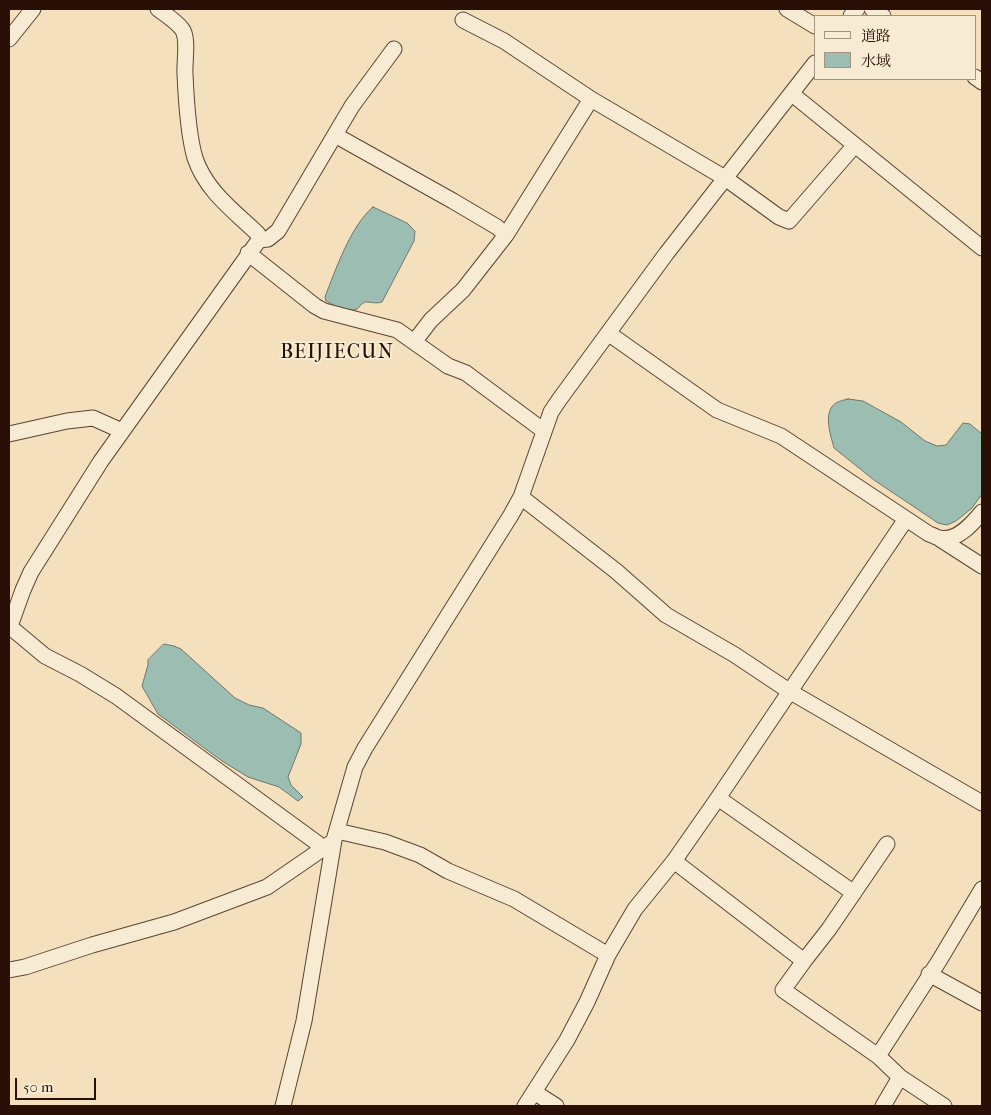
<!DOCTYPE html>
<meta charset="utf-8">
<style>
body{margin:0}
#map{position:relative;width:991px;height:1115px;overflow:hidden;background:#f4e0bc;font-family:"IM FELL French Canon","Noto Serif SC",serif}
canvas{display:block}
.frame{position:absolute;inset:0;border:10px solid #290f05;pointer-events:none}
.legend{position:absolute;left:814px;top:15px;width:162px;height:65px;box-sizing:border-box;background:#f8ebd3;border:1px solid #a59381;margin:0;padding:6px 9px;list-style:none;font-size:15px;color:#290f05}
.legend li{display:flex;align-items:center;gap:10px;height:25px}
.legend b{width:25px;border:1px solid #a59381}
.scale{position:absolute;left:15px;top:1078px;width:81px;height:22px;box-sizing:border-box;border:2px solid #290f05;border-top:0;padding-left:6px;font-size:15px;line-height:18px;white-space:nowrap;color:#290f05;-webkit-text-stroke:4px #f8ebd3;paint-order:stroke}
</style>
<div id="map">
<canvas width="991" height="1115"></canvas>
<div class="frame"></div>
<ul class="legend">
<li><b style="height:6px;background:#f8ebd3"></b>道路</li>
<li><b style="height:14px;background:#9cbdb1"></b>水域</li>
</ul>
<div class="scale">50 m</div>
</div>
<script>
const ctx = document.querySelector('canvas').getContext('2d');
ctx.lineJoin = 'round';
function fillPath(path, color) { ctx.fillStyle = color; ctx.fill(path, 'evenodd'); }
function stroke(path, color, width, dash) { ctx.strokeStyle = color; ctx.lineWidth = width; ctx.lineCap = dash ? 'butt' : 'round'; ctx.setLineDash(dash || []); ctx.stroke(path); }
function label(font, color, halo, rows, align = 'center') {
  ctx.font = font + ' "IM FELL French Canon",serif'; ctx.lineWidth = 4; ctx.setLineDash([]); ctx.textBaseline = 'middle'; ctx.strokeStyle = halo; ctx.fillStyle = color; for (const [text, x, y, turn = 0] of rows) {
    ctx.save(); ctx.translate(x, y); ctx.rotate((+turn || 0) * Math.PI / 180); ctx.textAlign = isNaN(turn) ? turn : align; if (halo) ctx.strokeText(text, 0, 0); ctx.fillText(text, 0, 0); ctx.restore();
  }
}
const water = new Path2D(`
 M373 207 407 223 415 231 414 241 382 302C376 304 372 302 366 302 361 303 360 307 357 309 348 314 333 305 326 301L325 297C335 271 351 225 373 207Z
 M848 399 863 401 901 422 925 441 937 446 946 445 963 423 970 424 982 434V494L972 508 956 521 947 525 938 523 874 480 834 448C831 436 822 412 836 403 839 401 844 400 848 399Z
 M164 644 174 646 181 649 235 698 249 705 263 708 301 733V744L288 777 291 785 303 797 298 801 279 787 248 777 222 761 158 714 142 686 148 665V660Z`);
fillPath(water, '#9cbdb1');
stroke(water, '#6e776c', 1);
const minor = new Path2D(`
 M787 9 815 26
 M872 9 883 16
 M851 16 857 9
 M463 20 504 41 591 99 725 178 779 217 789 221 855 145
 M9 39 33 9
 M975 77 982 82
 M792 94 982 248
 M335 135 453 201 497 227 506 235
 M259 240 268 239 278 231 352 106 394 49
 M248 253 315 306 324 311 397 330 448 366 466 373 478 382 544 431
 M608 333 717 410 781 436 929 534C933 535 937 538 940 538 957 542 973 523 982 512
 M414 342 431 320 463 290 506 235 591 99
 M9 434 67 421 93 418 122 431
 M521 497 616 571 666 615 735 655 789 691 982 803
 M940 539 982 566
 M9 626 45 656 80 674 116 696 324 848
 M9 629 23 590 31 572 101 461 259 240 258 234C234 211 206 191 195 158 189 138 186 97 185 74 184 63 189 38 182 29 176 21 166 15 158 9
 M718 798 854 893
 M337 831 385 842 420 855 448 871 514 899 608 955
 M674 861 804 961 783 990 878 1056 900 1077 944 1106
 M804 961 829 929 887 844
 M9 970 25 967 92 945 174 922 267 887 331 843
 M929 974 982 1003
 M878 1056 939 961 982 889
 M534 1092 556 1106
 M283 1106 304 1021 334 840 355 767 365 748 511 515 521 497 551 412 559 400 666 254 815 63
 M525 1106 567 1040 587 1002 608 955 635 909 674 861 718 798 906 519
 M883 1106 900 1077`);
stroke(minor, '#5c4333', 17);
stroke(minor, '#f8ebd3', 15);
ctx.letterSpacing = '1px';
label('20px', '#290f05', '#f8ebd3', [
 ["BEIJIECUN",337,353]
]);
ctx.letterSpacing = '0px';
</script>
